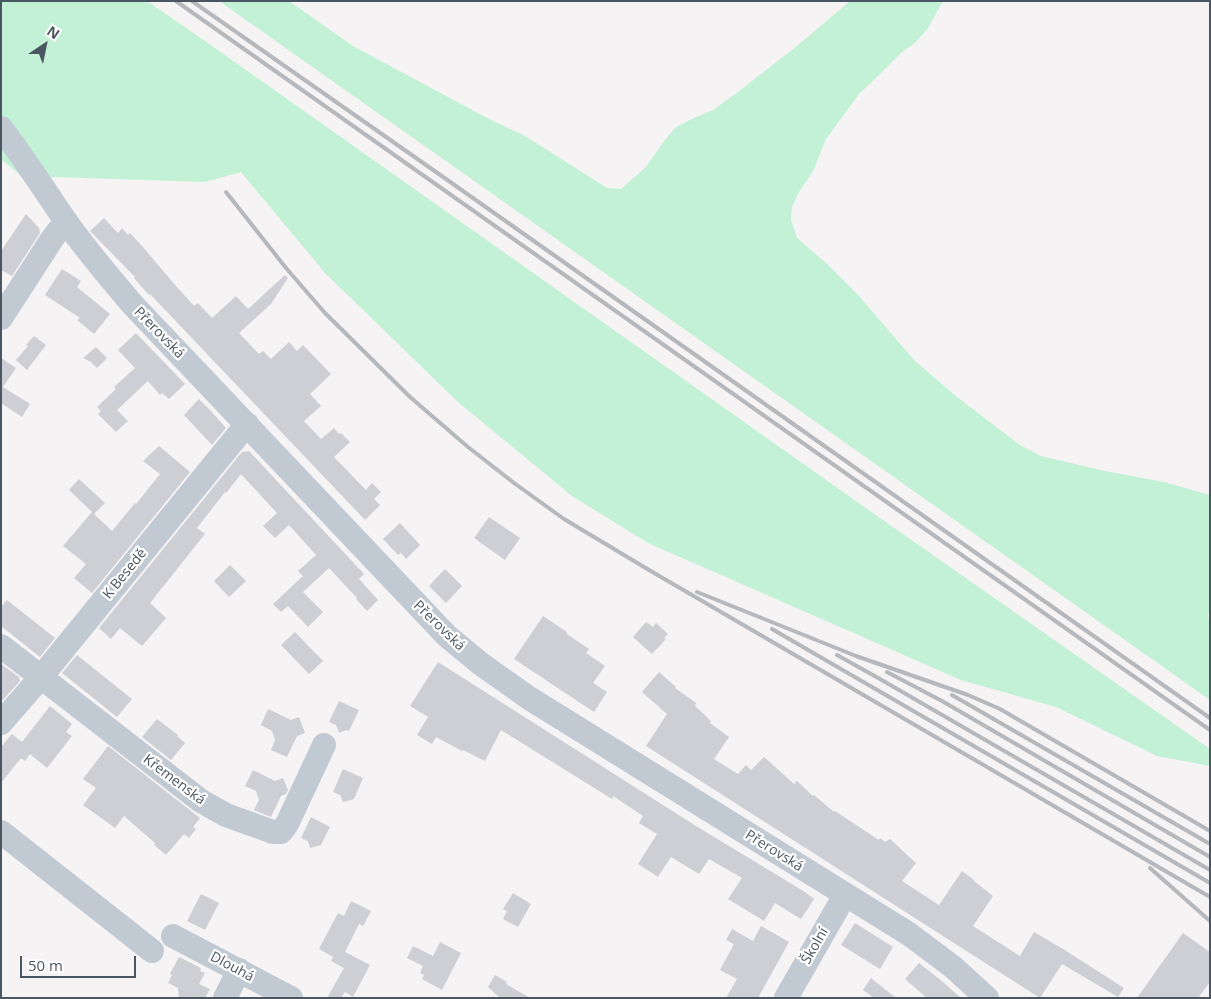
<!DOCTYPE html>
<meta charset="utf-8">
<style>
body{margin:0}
#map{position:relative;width:1211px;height:999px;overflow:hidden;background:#f5f3f3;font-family:"Open Sans",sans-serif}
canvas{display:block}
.frame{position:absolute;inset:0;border:2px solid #4a5661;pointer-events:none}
.north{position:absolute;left:20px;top:20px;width:50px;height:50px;-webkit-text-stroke:4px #fff;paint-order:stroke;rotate:34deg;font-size:14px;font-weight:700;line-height:20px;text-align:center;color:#4a5661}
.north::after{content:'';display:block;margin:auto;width:18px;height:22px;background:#4a5661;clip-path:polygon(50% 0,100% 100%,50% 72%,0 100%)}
.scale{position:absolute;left:20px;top:956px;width:116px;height:22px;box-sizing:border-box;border:2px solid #4a5661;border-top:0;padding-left:6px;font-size:15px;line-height:18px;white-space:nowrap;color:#4a5661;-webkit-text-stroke:4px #fff;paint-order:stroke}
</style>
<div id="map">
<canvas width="1211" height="999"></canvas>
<div class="frame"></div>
<div class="north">N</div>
<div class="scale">50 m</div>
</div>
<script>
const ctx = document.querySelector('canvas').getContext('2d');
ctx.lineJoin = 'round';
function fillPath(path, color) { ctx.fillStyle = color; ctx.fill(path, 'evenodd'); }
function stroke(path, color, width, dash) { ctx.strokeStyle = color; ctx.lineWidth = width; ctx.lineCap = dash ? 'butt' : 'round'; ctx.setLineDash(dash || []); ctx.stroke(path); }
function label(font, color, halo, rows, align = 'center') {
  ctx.font = font + ' "Open Sans",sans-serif'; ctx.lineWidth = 4.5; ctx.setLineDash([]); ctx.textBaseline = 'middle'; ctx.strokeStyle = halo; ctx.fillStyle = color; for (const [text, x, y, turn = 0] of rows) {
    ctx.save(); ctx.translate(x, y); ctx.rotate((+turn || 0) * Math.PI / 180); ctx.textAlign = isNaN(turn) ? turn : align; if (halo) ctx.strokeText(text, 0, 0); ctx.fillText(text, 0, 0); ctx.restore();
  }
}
fillPath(new Path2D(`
 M1 1H147L205 41 870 511 1210 749V766L1157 756 1056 707 961 680 648 543 572 496 458 402 325 273 241 172 205 182 55 177 28 181 3 161H1Z
 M219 1H289L353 46 487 118 525 136 607 188 621 189 645 168 665 140 676 127 696 117 713 110 738 92 797 46 850 1H943L928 28 915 43 902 52 877 77 859 94 826 139 813 171 799 192 792 207 791 219 797 238 826 263 858 295 915 361 957 397 1020 445 1041 456 1105 471 1164 482 1210 495V610L1208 615 1210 626V700Z`), '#c3f1d5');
fillPath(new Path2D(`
 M26 214 39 228 40 233 12 276 1 270V251Z
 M104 218 118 233 122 228 128 235 130 233 143 247 175 285 194 306 198 303 212 318 236 296 248 309 285 275 288 278 271 304 239 333 259 354 263 351 271 359 289 342 297 351 303 345 331 374 310 394 321 406 304 421 321 439 334 428 339 434 341 433 350 442 334 457 366 490 372 483 381 492 374 499 380 505 365 520 150 294 149 295 134 278 135 277 90 231Z
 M62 269 81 281 77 287 110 314 94 334 77 320 80 318 45 295Z
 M136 333 185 384 169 399 162 393 160 395 148 381 117 410 128 421 116 432 98 414 101 411 97 407 116 389 114 387 135 368 118 350Z
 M34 336 46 345 27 370 16 360 28 346 26 345Z
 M96 347 107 358 97 368 91 362 83 358Z
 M1 358 16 368 3 387 30 404 22 417 1 403Z
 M199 399 211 411 226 428 212 445 184 415Z
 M159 446 190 472 92 593 74 578 86 564 63 546 92 512 69 490 79 479 105 503 94 514 112 531 135 503 136 504 160 474 143 461Z
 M249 451 364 574 359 579 378 600 367 611 356 599 357 598 329 568 303 592 323 612 308 627 288 606 281 612 273 604 303 576 298 571 316 555 289 525 275 538 263 526 277 513 241 474 226 493 225 492 197 528 205 534 150 603 166 618 142 646 120 628 111 639 99 628 242 452Z
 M489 517 520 538 505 560 474 538Z
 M400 523 420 545 406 559 401 553 398 555 383 539Z
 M230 565 246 581 229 597 214 581Z
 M445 569 462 586 446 603 429 586Z
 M7 600 55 638 40 657 1 626V607Z
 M543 616 567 632V634L589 649 586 653 605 666 593 683 607 692 594 712 514 659Z
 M646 622 653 627 656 623 668 634 664 638 666 639 652 654 633 637Z
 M295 632 323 661 309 674 281 645Z
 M77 655 132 699 117 717 62 673Z
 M438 662 696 826 805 892 814 899 801 919 775 903 764 921 728 899 742 878 709 859 699 874 671 857 658 877 638 864 657 834 639 823 643 816 613 796 612 799 501 730 485 761 463 750 462 751 436 737 432 744 417 735 428 717 410 706Z
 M1 664 19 677 20 681 1 702Z
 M659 672 676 687 675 688 696 703 695 706 711 721 710 723 729 737 714 759 738 774 746 765 751 770 764 757 794 784 797 781 813 796 814 795 834 812 835 811 879 840 880 838 885 842 890 839 916 863 902 881 939 905 962 871 974 880V881L993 896 973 926 1020 956 1034 932 1063 949 1124 988 1118 997 1062 964 1040 998 646 746 667 714 642 692Z
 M339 701 359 710 349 731 346 730 339 733 336 725 329 722Z
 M50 706 72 724 66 732 72 736 47 768 30 754 25 761 21 758 1 783V747L12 734 22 742Z
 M268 709 291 720 299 717 305 733 297 736 287 757 271 750 275 740 272 731 261 725Z
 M157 719 178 735 177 736 185 743 171 760 142 737Z
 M108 746 200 818 193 827 196 829 189 838 184 834 166 855 154 845 155 843 124 816 115 828 83 805 96 788 83 779Z
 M343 769 363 778 354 799 343 802 340 795 333 792Z
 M253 770 275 781 283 778 288 790 286 794 281 796 271 817 254 810 259 800 256 791 245 786Z
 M311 817 330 827 321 845 310 848 308 841 301 838Z
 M513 893 531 904 518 927 503 919 507 911 503 909Z
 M201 894 219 903 205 930 187 921Z
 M351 901 371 911 363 926 359 924 345 952 370 965 353 997 345 992 341 998H327L344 968 331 961 333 957 319 949 338 913 344 916Z
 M855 923 893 947 880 969 841 945Z
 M761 926 789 942 758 998H726L737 979 720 970 734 944 726 940 732 929 753 941Z
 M1183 933 1210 952V982L1198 998H1137Z
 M440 942 461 953 442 990 422 979 424 975 420 973 423 966 407 958 413 946 433 956Z
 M179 957 201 968 200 971 205 973 199 984 210 989 205 998H179L178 988 168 983 172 975 170 974Z
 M919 963 943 982 961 998H927L905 979Z
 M495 975 507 982 506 984 530 998H500L488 987Z
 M871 978 896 998H874L863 990Z`), '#cdcfd5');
stroke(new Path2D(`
 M1 128C24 158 44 189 65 220 86 250 109 277 133 305L447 636 481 664 529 698 909 934 953 967 987 998
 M1 318 52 239 66 221
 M1 646 201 801 226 815 273 832H281L287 824 324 745
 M1 723 41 677 247 424
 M1 832 152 951
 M173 936 291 998
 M225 998 239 970
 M786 998 845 895`), '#c1cad2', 24);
stroke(new Path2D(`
 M176 1 1210 730
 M192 1 446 179 1210 718
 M226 192 286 268 325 313 410 397 468 447 514 483 564 519 649 570 1210 897
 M697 592 856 656 968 695 1000 709 1210 831
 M772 629 1210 883
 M837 655 880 679 1210 870
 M887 672 942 701 1210 857
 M952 695 1210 844
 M1150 868 1210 921`), '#b5b8bd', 4);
label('14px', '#4a5661', '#fff', [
 ["Přerovská",159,333,46],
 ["K Besedě",125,574,-51],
 ["Přerovská",439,626,44],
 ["Křemenská",174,780,37],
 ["Přerovská",774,851,32],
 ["Školní",815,946,-60],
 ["Dlouhá",232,967,28]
]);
</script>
